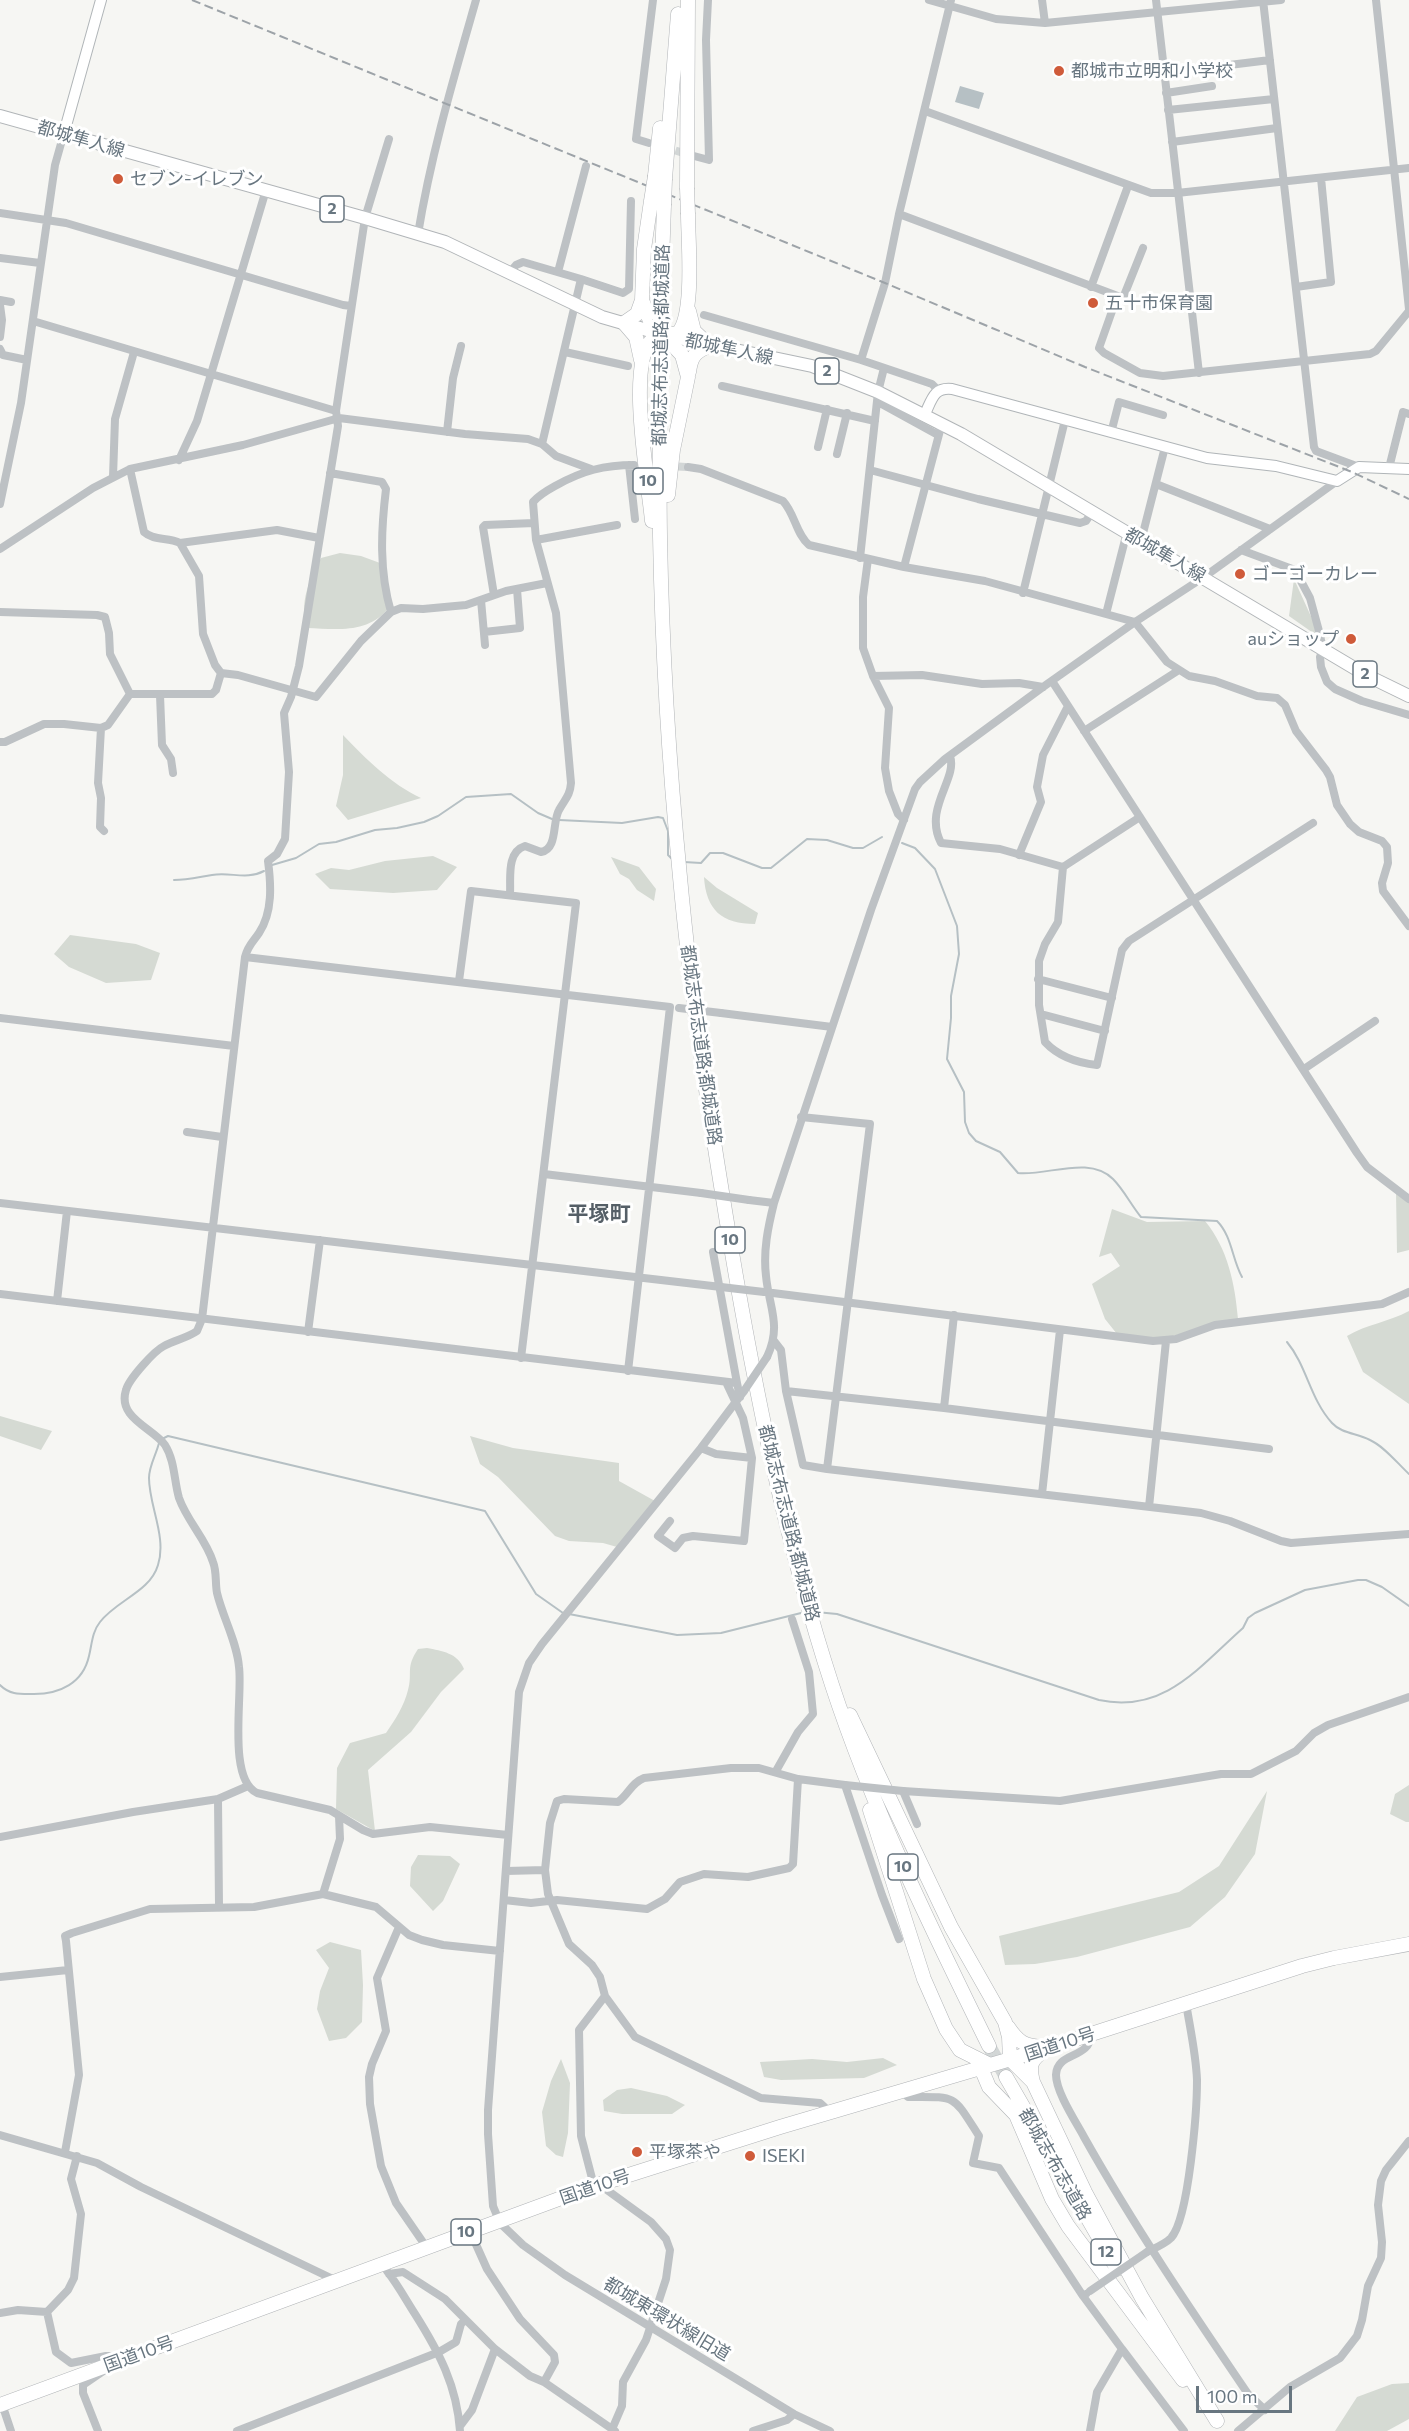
<!DOCTYPE html>
<meta charset="utf-8">
<style>
body{margin:0}
#map{position:relative;width:1409px;height:2431px;overflow:hidden;background:#f6f6f3;font-family:Commissioner,sans-serif}
canvas{display:block}
.scale{position:absolute;left:1196px;top:2386px;width:96px;height:27px;box-sizing:border-box;border:3px solid #687680;border-top:0;padding-left:8px;font-size:18px;line-height:21px;white-space:nowrap;color:#687680;-webkit-text-stroke:4px #fff;paint-order:stroke}
</style>
<div id="map">
<canvas width="1409" height="2431"></canvas>
<div class="scale">100 m</div>
</div>
<script>
const ctx = document.querySelector('canvas').getContext('2d');
ctx.lineJoin = 'round';
function fillPath(path, color) { ctx.fillStyle = color; ctx.fill(path, 'evenodd'); }
function stroke(path, color, width, dash) { ctx.strokeStyle = color; ctx.lineWidth = width; ctx.lineCap = dash ? 'butt' : 'round'; ctx.setLineDash(dash || []); ctx.stroke(path); }
function label(font, color, halo, rows, align = 'center') {
  ctx.font = font + ' Commissioner,"Noto Sans JP",sans-serif'; ctx.lineWidth = 6; ctx.setLineDash([]); ctx.textBaseline = 'middle'; ctx.strokeStyle = halo; ctx.fillStyle = color; for (const [text, x, y, turn = 0] of rows) {
    ctx.save(); ctx.translate(x, y); ctx.rotate((+turn || 0) * Math.PI / 180); ctx.textAlign = isNaN(turn) ? turn : align; if (halo) ctx.strokeText(text, 0, 0); ctx.fillText(text, 0, 0); ctx.restore();
  }
}
fillPath(new Path2D(`
 M340 553 361 556 380 563 387 610C366 634 335 629 307 628 299 603 309 580 321 558Z
 M1294 579 1314 623 1316 635 1289 616Z
 M343 735C366 759 391 784 421 798L348 820 336 806 343 775Z
 M433 856 457 867 437 890 393 893 330 889 315 874 331 868 349 870 385 861Z
 M611 857 639 867 656 889 654 901 637 890 629 879 620 874Z
 M704 877 717 888 758 913 755 924C722 924 706 910 704 877Z
 M70 935 136 944 160 953 151 980 106 983 69 967 54 954Z
 M1396 1192 1409 1203V1250L1397 1253Z
 M1112 1209 1147 1222 1205 1221C1228 1249 1235 1284 1238 1319L1169 1337 1151 1338 1117 1334 1105 1319 1092 1284 1120 1266 1111 1253 1099 1257Z
 M1409 1311V1404L1363 1372 1347 1336C1367 1324 1389 1322 1409 1311Z
 M0 1416 52 1431 41 1450 0 1436Z
 M470 1436 513 1448 619 1463V1481L655 1501 617 1547 603 1543 569 1541 555 1536 498 1477 480 1464Z
 M427 1648C442 1651 458 1653 464 1669L441 1692 411 1732 368 1770 375 1831 336 1809 337 1768 350 1743 386 1733C395 1720 404 1706 408 1690 413 1673 405 1668 418 1649Z
 M1409 1785V1822H1406L1390 1814 1395 1794Z
 M1267 1791 1255 1854 1225 1897 1190 1927 1077 1957 1035 1964 1005 1965 999 1936 1179 1892 1219 1866Z
 M418 1855 450 1856 460 1864 443 1901 433 1911 410 1886 411 1867Z
 M330 1942 361 1950 363 1985 362 2022 346 2038 329 2041 317 2009 320 1991 329 1968 316 1950Z
 M883 2058 897 2065 864 2078 781 2080 764 2077 760 2062 812 2059 847 2062Z
 M561 2059 570 2083 568 2133 563 2157 556 2155 546 2146 542 2112 551 2081Z
 M631 2088 667 2096 685 2105 672 2114H622L604 2111 603 2100 617 2090Z
 M1409 2383V2419L1387 2431H1335L1357 2397 1392 2384Z`), '#d5dad3');
fillPath(new Path2D(`
 M960 86 984 93 979 109 955 102Z`), '#b6c0c4');
stroke(new Path2D(`
 M559 820 622 823 658 817 663 818 668 831V855L673 860
 M902 843 915 848 935 869 957 926 959 954 951 996V1018L947 1059 964 1092 965 1122 969 1133 976 1141 1000 1152 1018 1173C1048 1176 1089 1155 1113 1179 1124 1190 1131 1205 1141 1217L1217 1221C1232 1236 1232 1259 1242 1277
 M684 862 701 863 710 853H723L762 868H771L807 839 827 840 853 848H863L882 837
 M272 865 296 858 319 844 336 842 375 830 397 828 424 822 438 816 466 797 511 794 538 813 552 819
 M174 880C187 880 199 877 212 875 231 872 247 880 264 871
 M1287 1342C1307 1366 1310 1399 1332 1423 1342 1434 1357 1433 1370 1440 1385 1447 1397 1463 1409 1474
 M162 1439 168 1436 485 1511 536 1594 563 1613
 M816 1612 837 1614 1099 1700C1164 1714 1199 1667 1243 1628L1248 1618 1255 1613 1305 1590 1358 1580H1366L1382 1587 1409 1606
 M569 1614 677 1635 721 1633 805 1612
 M0 1685C10 1695 20 1694 34 1694 60 1694 83 1683 89 1656 92 1644 92 1632 100 1622 117 1600 150 1592 158 1565 167 1537 149 1506 149 1478 149 1466 156 1455 159 1443`), '#b6c0c4', 2);
stroke(new Path2D(`
 M664 147 690 155
 M642 465 688 467`), '#d2d6d6', 8, [8, 4]);
stroke(new Path2D(`
 M989 2046 1006 2077`), '#d2d6d6', 14, [14, 7]);
const secondary = new Path2D(`
 M64 133 101 0
 M925 414C932 399 934 387 952 389L1207 458 1276 466 1337 481 1359 467 1409 469`);
const primary = new Path2D(`
 M0 116 365 218 445 242 602 317 664 335 812 366 878 392 961 434 1366 675 1409 696`);
const highway = new Path2D(`
 M655 176 660 128
 M665 179 678 14
 M687 188 688 0
 M651 201 644 249 642 300 650 321 682 355 688 377 673 450 668 495
 M689 311 694 331 710 346
 M660 319 664 205
 M660 352C660 413 659 475 660 536 662 649 669 764 680 877 691 999 710 1120 730 1241 755 1390 785 1541 832 1685 873 1810 931 1928 989 2046
 M641 360 636 337 624 323 637 314 642 300
 M689 372C691 357 695 351 710 346
 M652 521C649 486 627 365 651 341 658 334 669 335 678 333 695 315 688 240 688 214
 M850 1715 951 1927 1005 2022 1009 2037 1010 2059 1033 2082
 M870 1810 924 1979 946 2029 960 2050 990 2065
 M1008 2027C1018 2042 1024 2046 1043 2047
 M1044 2051C1030 2060 1029 2066 1033 2082L1085 2192 1142 2298 1217 2421
 M981 2068 989 2087 1016 2115 1052 2199 1068 2226 1183 2380
 M1006 2077 1117 2269
 M0 2405 594 2186 780 2127 1048 2048 1302 1966 1334 1958 1409 1944`);
stroke(secondary, '#b0b5b8', 12);
stroke(primary, '#b1b5b8', 14);
stroke(highway, '#b1b4b7', 15);
stroke(new Path2D(`
 M929 0 996 19 1045 23 1281 0
 M1042 0 1045 23
 M1156 0 1199 373
 M1263 0 1314 447 1316 451 1359 467
 M1376 0 1409 309
 M1164 73 1270 60
 M1166 93 1212 86
 M1168 110 1274 99
 M925 111 1151 193H1177L1409 168
 M389 139 365 218 336 411 338 426 299 666 291 697 284 713 289 772 285 839 277 854 268 861C271 884 273 912 259 933 253 942 248 945 245 957L202 1319 197 1331C187 1338 175 1340 164 1346 154 1351 129 1379 126 1390 117 1418 153 1428 165 1445 175 1461 174 1481 179 1498 187 1521 206 1539 213 1562 217 1572 215 1583 217 1593 223 1618 237 1642 239 1667 243 1695 227 1779 257 1793L330 1810 363 1830 373 1834 430 1827 508 1835
 M1172 142 1277 128
 M649 143 636 139 653 0
 M694 156 709 160 706 40 708 0
 M0 213 66 223 343 305 351 306
 M899 214 1123 298 1143 248
 M418 234C431 154 454 77 476 0
 M0 258 40 263
 M510 272 516 265 523 262 581 279 542 444
 M558 272 586 166
 M581 279 623 293 629 289 631 201
 M1091 287 1128 186
 M1296 287 1331 282 1321 178
 M1117 297 1099 348 1104 353 1140 373 1163 376 1370 354 1376 351 1409 311
 M0 300 11 302
 M0 305 2 320 0 337
 M704 315 861 360
 M33 321 336 411
 M0 349 3 355 27 360
 M565 352 628 366
 M722 386 875 421
 M938 390 932 384 861 360 885 283 899 214 951 0
 M878 402 938 435
 M447 432 453 378 461 346
 M1111 433 1119 402 1163 415
 M818 447 827 409
 M837 454 847 413
 M179 460 197 421 266 190
 M629 465 635 519
 M688 467 701 469 783 501C795 514 796 534 809 545L904 567 985 581 1135 622 1167 662 1189 676 1215 681 1257 696 1277 698 1285 705 1296 731 1326 770 1330 777 1337 805 1350 824 1359 832 1382 841 1387 847 1388 863 1382 883 1383 891 1409 926
 M1389 468 1403 412 1409 414
 M130 469 144 532C154 541 168 537 180 543L199 576 203 634 215 665 221 673 238 675 316 697 361 641 391 612 401 608 423 609 466 605 506 591 547 583
 M870 470 978 499 1080 523 1086 521 1092 512
 M330 473 382 482 386 489C381 530 379 571 391 612
 M113 477 115 419 134 352
 M1156 484 1270 529
 M0 504 21 403 55 165 64 133
 M536 540 617 525
 M1141 541 1165 447
 M180 543 277 530 319 538
 M0 549 93 488 130 469 243 445 339 418 465 434 528 439 542 444 556 456 591 469
 M1241 550 1295 570 1310 598 1319 631 1323 649 1320 657 1321 667 1327 682 1335 689 1362 701 1409 715
 M860 558 878 392 884 368
 M868 559 863 597V648L873 676 889 708 885 768 889 791 898 814 904 820
 M904 567 942 423
 M1023 593 1065 420
 M494 595 483 527 485 525 534 523
 M481 600 485 645
 M0 612 97 615 105 617 109 633 110 654 130 694
 M1106 614 1127 532
 M484 632 520 628 517 589
 M873 676 922 675 982 684 1019 683 1043 687
 M1052 681 1357 1153 1367 1167 1409 1199
 M160 695 162 745 171 759 173 773
 M101 728 98 783 101 798 100 827 104 831
 M1084 731 1179 670
 M0 742H5L44 724H64L101 728 108 725 130 694H212L216 690 221 673
 M950 756C958 779 923 808 941 843L1000 849 1063 867
 M1140 817 1063 867 1058 922 1045 944 1039 961V1005L1045 1042C1059 1057 1078 1063 1097 1065L1122 950 1129 941 1313 823
 M1019 855 1041 802 1037 787 1043 755 1068 706
 M510 894C511 879 506 852 525 846L541 852C558 849 552 822 559 810 565 799 570 796 571 783L556 613 536 540 533 502C540 494 548 490 557 485 582 471 604 465 634 465
 M245 957 670 1007 628 1371
 M1038 979 1112 998
 M459 981 471 891 576 903 521 1358
 M721 1013 832 1027
 M1041 1014 1105 1031
 M0 1018 234 1046
 M1304 1069 1375 1021
 M801 1117 870 1124 827 1469 1201 1513 1230 1521 1281 1541 1291 1543 1409 1534
 M187 1132 222 1137
 M544 1174 701 1193
 M749 1200 774 1203
 M0 1203 721 1287
 M713 1252 737 1383
 M765 1292 1153 1341 1176 1339 1215 1325 1382 1304 1409 1292
 M0 1294 737 1383 740 1397
 M57 1301 67 1211
 M308 1332 320 1240
 M774 1341 781 1350 786 1391 803 1465 827 1469
 M767 1357C782 1325 769 1308 766 1276 763 1251 768 1227 774 1203L871 910 915 789 920 782 945 759 1043 687 1135 622 1204 577 1337 481
 M744 1391 701 1448 542 1644 529 1663 519 1692 488 2110V2134L493 2206 500 2223 523 2245 565 2275 794 2414 830 2431
 M786 1391 944 1408 1269 1449
 M944 1408 954 1315
 M701 1448 716 1454 752 1458
 M1042 1494 1060 1330
 M1149 1507 1166 1341
 M670 1521 658 1536 675 1548 683 1538 693 1536 744 1541 752 1458 743 1418 726 1382
 M776 1771 798 1732 813 1714 809 1672 792 1619
 M218 1799 219 1906
 M917 1824 903 1791 1060 1801 1221 1774H1251L1296 1751 1314 1733 1328 1725 1409 1697
 M0 1837 133 1812 218 1799 248 1786
 M506 1871 545 1870
 M323 1894 340 1839 339 1816
 M504 1900 531 1903 557 1900 647 1909 665 1899 680 1882 704 1874 748 1877 789 1868 793 1864 798 1779
 M399 1927 377 1978 386 2031 372 2064 369 2077 370 2104 381 2166 396 2203 427 2248
 M0 1977 68 1970
 M605 1996 635 2037 761 2098 820 2103 831 2113
 M1091 2034C1090 2060 1057 2051 1056 2075 1056 2092 1076 2122 1084 2137 1134 2226 1191 2310 1248 2394L1265 2410
 M901 2091 908 2097C958 2097 952 2094 979 2136L973 2163 999 2168 1083 2296
 M0 2135 97 2163 141 2187 335 2280
 M65 2152 79 2075 66 1941 65 1936 72 1933 150 1909 254 1907 323 1894 376 1907 409 1935 422 1940 443 1945 500 1951
 M602 2184 607 2190 651 2222 666 2239 670 2250 666 2279 646 2340 623 2382 622 2406 613 2427
 M594 2186 581 2136 579 2030 605 1996 600 1977 592 1965 569 1944 548 1894 545 1870 550 1823 557 1801 564 1799 618 1802C629 1794 631 1783 644 1778L731 1768H759L798 1779 845 1785 882 1895 899 1939
 M470 2231 487 2269 520 2319 554 2355 555 2362 544 2382
 M1147 2252C1155 2248 1165 2244 1171 2238 1189 2218 1197 2109 1197 2080 1196 2054 1190 2028 1186 2003
 M387 2271C398 2285 406 2300 415 2314 439 2352 457 2386 460 2431
 M389 2274 403 2272 445 2299 495 2349 530 2376 544 2382 615 2431
 M1086 2294 1083 2296 1122 2349 1097 2392 1090 2431
 M47 2312 56 2352 71 2363 106 2356H113L117 2362
 M0 2313 18 2310 47 2312 68 2290 74 2278 81 2214 71 2179 77 2156
 M1122 2349 1184 2431
 M2 2404 11 2431
 M460 2426 472 2410 495 2349
 M98 2431 83 2393V2385L105 2370
 M237 2431 439 2352 456 2342 461 2324 465 2320
 M753 2431 787 2420 794 2414
 M1238 2431 1290 2387 1340 2358 1357 2336 1362 2320 1368 2286 1381 2258 1382 2242 1378 2205 1381 2181 1386 2170 1409 2141`), '#bdc1c4', 8);
stroke(secondary, '#fff', 10);
stroke(primary, '#fff', 12);
stroke(highway, '#fff', 14);
stroke(new Path2D(`
 M192 0 885 283 1085 367 1352 472 1409 499`), '#9da3a8', 2, [9, 4.5]);
const highwayBridge = new Path2D(`
 M687 188 688 214
 M651 201 655 176
 M664 205 665 179
 M660 319V352`);
stroke(highwayBridge, '#b1b4b7', 15, []);
stroke(new Path2D(`
 M679 1008 721 1013
 M701 1193 749 1200
 M721 1287 764 1292
 M744 1391 767 1357
 M845 1785 903 1791
 M1090 2291 1147 2252`), '#bdc1c4', 8);
stroke(highwayBridge, '#fff', 14);
for (const [x, y, r, color] of [
 [1059,71,6,"#cf5b3a"],
 [118,179,6,"#cf5b3a"],
 [1093,303,6,"#cf5b3a"],
 [1240,574,6,"#cf5b3a"],
 [1351,639,6,"#cf5b3a"],
 [637,2152,6,"#cf5b3a"],
 [750,2156,6,"#cf5b3a"]
]) { const dot = new Path2D(); dot.arc(x, y, r, 0, 2 * Math.PI); ctx.fillStyle = color; ctx.fill(dot); stroke(dot, '#fff', 2); }
for (const [x, y, w] of [
 [332,209,24],
 [827,371,24],
 [648,481,30],
 [1365,674,24],
 [730,1240,30],
 [903,1867,30],
 [466,2232,30],
 [1106,2252,30]
]) { const box = new Path2D(); box.roundRect(x - w / 2, y - 13, w, 26, 4.5); ctx.fillStyle = '#fff'; ctx.fill(box); stroke(box, '#687680', 1.5); }
label('bold 16px', '#687680', null, [
 ["2",332,209],
 ["2",827,371],
 ["10",648,481],
 ["2",1365,674],
 ["10",730,1240],
 ["10",903,1867],
 ["10",466,2232],
 ["12",1106,2252]
]);
label('18px', '#687680', '#fff', [
 ["都城市立明和小学校",1071,71],
 ["セブン-イレブン",130,179],
 ["五十市保育園",1105,303],
 ["ゴーゴーカレー",1252,574],
 ["auショップ",1339,639,"right"],
 ["平塚茶や",649,2152],
 ["ISEKI",762,2156]
], 'left');
label('18px', '#687680', '#fff', [
 ["都城隼人線",81,139,16],
 ["都城志布志道路;都城道路",661,345,-89],
 ["都城隼人線",729,349,12],
 ["都城隼人線",1165,555,30],
 ["都城志布志道路;都城道路",701,1045,82],
 ["都城志布志道路;都城道路",789,1523,76],
 ["国道10号",1060,2044,-18],
 ["都城志布志道路",1055,2164,60],
 ["国道10号",595,2187,-19],
 ["都城東環状線旧道",667,2319,31],
 ["国道10号",139,2354,-20]
]);
label('bold 21px', '#555f67', '#fff', [
 ["平塚町",599,1214]
]);
</script>
